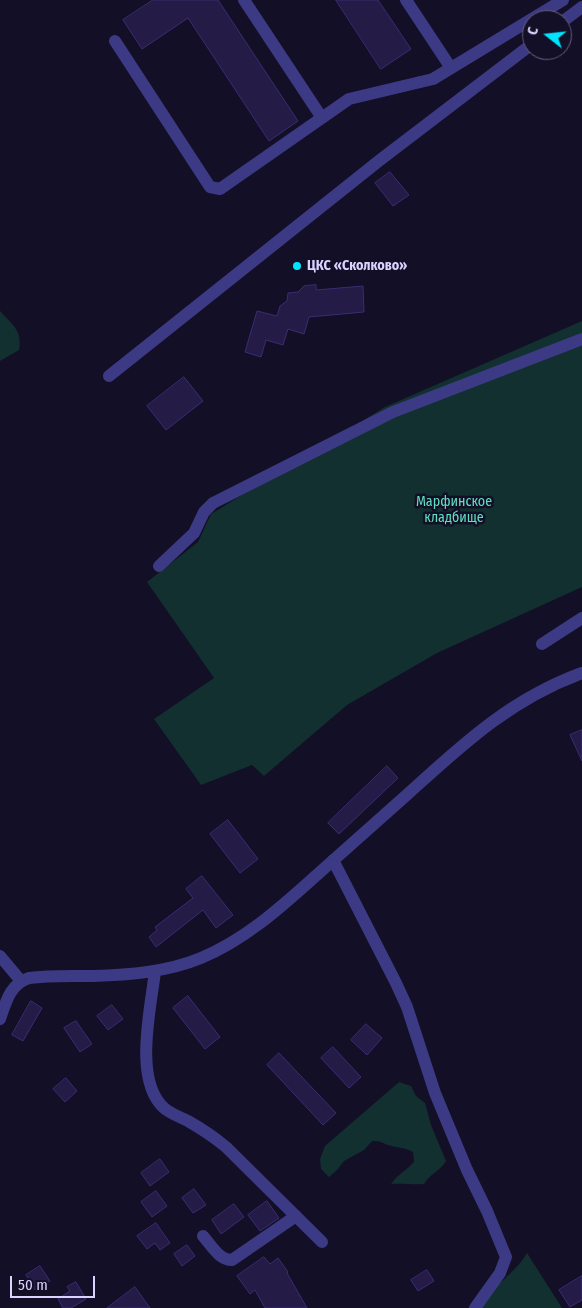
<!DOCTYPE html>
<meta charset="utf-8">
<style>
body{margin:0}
#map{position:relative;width:582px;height:1308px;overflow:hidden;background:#130f26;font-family:"Fira Sans Condensed",sans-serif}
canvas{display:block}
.north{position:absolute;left:522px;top:10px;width:50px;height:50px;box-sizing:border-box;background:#130f26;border:1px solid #625e7d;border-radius:50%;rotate:286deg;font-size:14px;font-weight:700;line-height:20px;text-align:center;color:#d9d4ff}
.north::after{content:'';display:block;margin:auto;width:18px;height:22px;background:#00e5ff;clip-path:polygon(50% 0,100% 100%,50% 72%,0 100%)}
.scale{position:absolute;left:10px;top:1276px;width:85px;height:22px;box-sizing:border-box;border:2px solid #d9d4ff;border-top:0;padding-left:6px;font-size:15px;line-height:18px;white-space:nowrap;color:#d9d4ff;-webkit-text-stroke:4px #130f26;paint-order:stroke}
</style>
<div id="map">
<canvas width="582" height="1308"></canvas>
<div class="north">С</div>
<div class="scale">50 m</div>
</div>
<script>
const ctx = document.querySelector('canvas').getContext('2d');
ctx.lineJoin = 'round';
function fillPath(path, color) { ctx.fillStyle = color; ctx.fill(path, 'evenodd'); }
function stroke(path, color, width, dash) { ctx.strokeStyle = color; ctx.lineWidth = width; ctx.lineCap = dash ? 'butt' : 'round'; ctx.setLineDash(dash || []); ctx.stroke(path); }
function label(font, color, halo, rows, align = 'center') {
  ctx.font = font + ' "Fira Sans Condensed",sans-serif'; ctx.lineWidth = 5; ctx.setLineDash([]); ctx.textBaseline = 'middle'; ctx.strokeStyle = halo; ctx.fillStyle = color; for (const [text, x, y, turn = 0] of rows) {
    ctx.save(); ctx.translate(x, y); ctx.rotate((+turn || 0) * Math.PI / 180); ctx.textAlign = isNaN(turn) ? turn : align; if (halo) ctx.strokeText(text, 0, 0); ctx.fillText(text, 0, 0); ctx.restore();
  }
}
fillPath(new Path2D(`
 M0 311C12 324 23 331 19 350L0 361Z
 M582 321V587L437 653 347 705 264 776 252 765 201 785 154 719 214 678 147 582 198 542 211 514 385 407Z
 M399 1082 411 1086 416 1096 425 1103 431 1125 446 1161C439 1172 431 1173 424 1184 413 1185 403 1183 391 1184 398 1174 406 1171 414 1162L413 1152C406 1148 400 1148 392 1146 382 1144 384 1141 372 1141L364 1150 344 1161 337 1170 329 1177 321 1169 320 1159 325 1146Z
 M527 1253 562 1308H480C491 1286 515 1274 527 1253Z`), '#12302f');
const building = new Path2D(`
 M153 0H218L298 121 269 141 188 18 142 49 123 20Z
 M336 0H378L411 49 381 69Z
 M390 172 409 195 393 206 375 183Z
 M316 285V290L363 286 364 312 309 317 304 334 288 329 283 345 266 340 261 357 245 352 257 311 277 316 280 306 287 301 288 293 298 292 304 286Z
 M184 377 203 401 166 430 147 406Z
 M582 730V761L570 735Z
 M387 766 398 778 339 834 328 823Z
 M228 820 258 859 240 873 210 834Z
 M202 876 233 915 216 928 203 910 156 947 149 937 157 930 155 927 193 898 186 889Z
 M188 996 220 1037 205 1049 173 1008Z
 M31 1001 42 1008 23 1041 12 1035Z
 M112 1005 123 1019 108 1030 97 1016Z
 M76 1021 92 1044 80 1052 64 1028Z
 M366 1024 382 1038 367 1055 351 1040Z
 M333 1047 361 1077 349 1088 321 1058Z
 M279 1053 336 1113 323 1125 267 1065Z
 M66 1078 77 1091 65 1102 53 1089Z
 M160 1159 169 1172 150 1186 141 1173Z
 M194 1189 206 1205 193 1213 182 1198Z
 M156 1191 167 1206 152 1217 141 1202Z
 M267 1201 279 1218 260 1231 248 1215Z
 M234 1204 244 1217 221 1234 212 1220Z
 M156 1223 170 1243 160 1250 155 1243 147 1249 137 1236Z
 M187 1245 195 1256 182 1266 174 1254Z
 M264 1257 270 1264 278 1258 288 1272 287 1273 307 1308H265L255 1290 250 1294 237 1276Z
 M40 1266 50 1281 35 1290 26 1275Z
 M427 1270 434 1281 418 1291 411 1280Z
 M582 1276V1300L570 1307 559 1290Z
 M76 1282 86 1299 71 1308H63L58 1299 70 1291 67 1287Z
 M135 1287 150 1308H107Z`);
fillPath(building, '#241b47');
stroke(building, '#3b2d73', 1);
stroke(new Path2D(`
 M244 0 322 118
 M406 0 451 68
 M562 22 582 7
 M115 41 210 187 220 189 349 99 433 79 563 0
 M109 376 380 160 532 44
 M159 566 194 533 204 512 213 503 393 412 582 339
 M542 644 582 618
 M333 860 396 983 407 1007 435 1093 467 1170 487 1211 506 1257 500 1273 475 1308
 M0 956 21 981
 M155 971C151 1008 133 1080 164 1108 171 1114 180 1117 188 1121 202 1129 214 1137 226 1147L322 1242
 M0 1019C6 1002 10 984 29 978 50 975 72 976 93 976 129 975 167 972 201 958 247 939 283 905 319 873 349 846 380 819 410 792 464 743 511 699 582 673
 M203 1236C212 1246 219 1260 232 1260L296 1216`), '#3d3a85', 12);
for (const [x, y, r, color] of [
 [297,266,5,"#00e5ff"]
]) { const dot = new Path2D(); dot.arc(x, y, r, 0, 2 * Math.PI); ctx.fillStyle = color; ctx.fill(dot); stroke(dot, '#130f26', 2); }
label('bold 14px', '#d9d4ff', '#130f26', [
 ["ЦКС «Сколково»",307,266]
], 'left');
label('14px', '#5fe0c0', '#130f26', [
 ["Марфинское",454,502],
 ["кладбище",454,518]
]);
</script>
